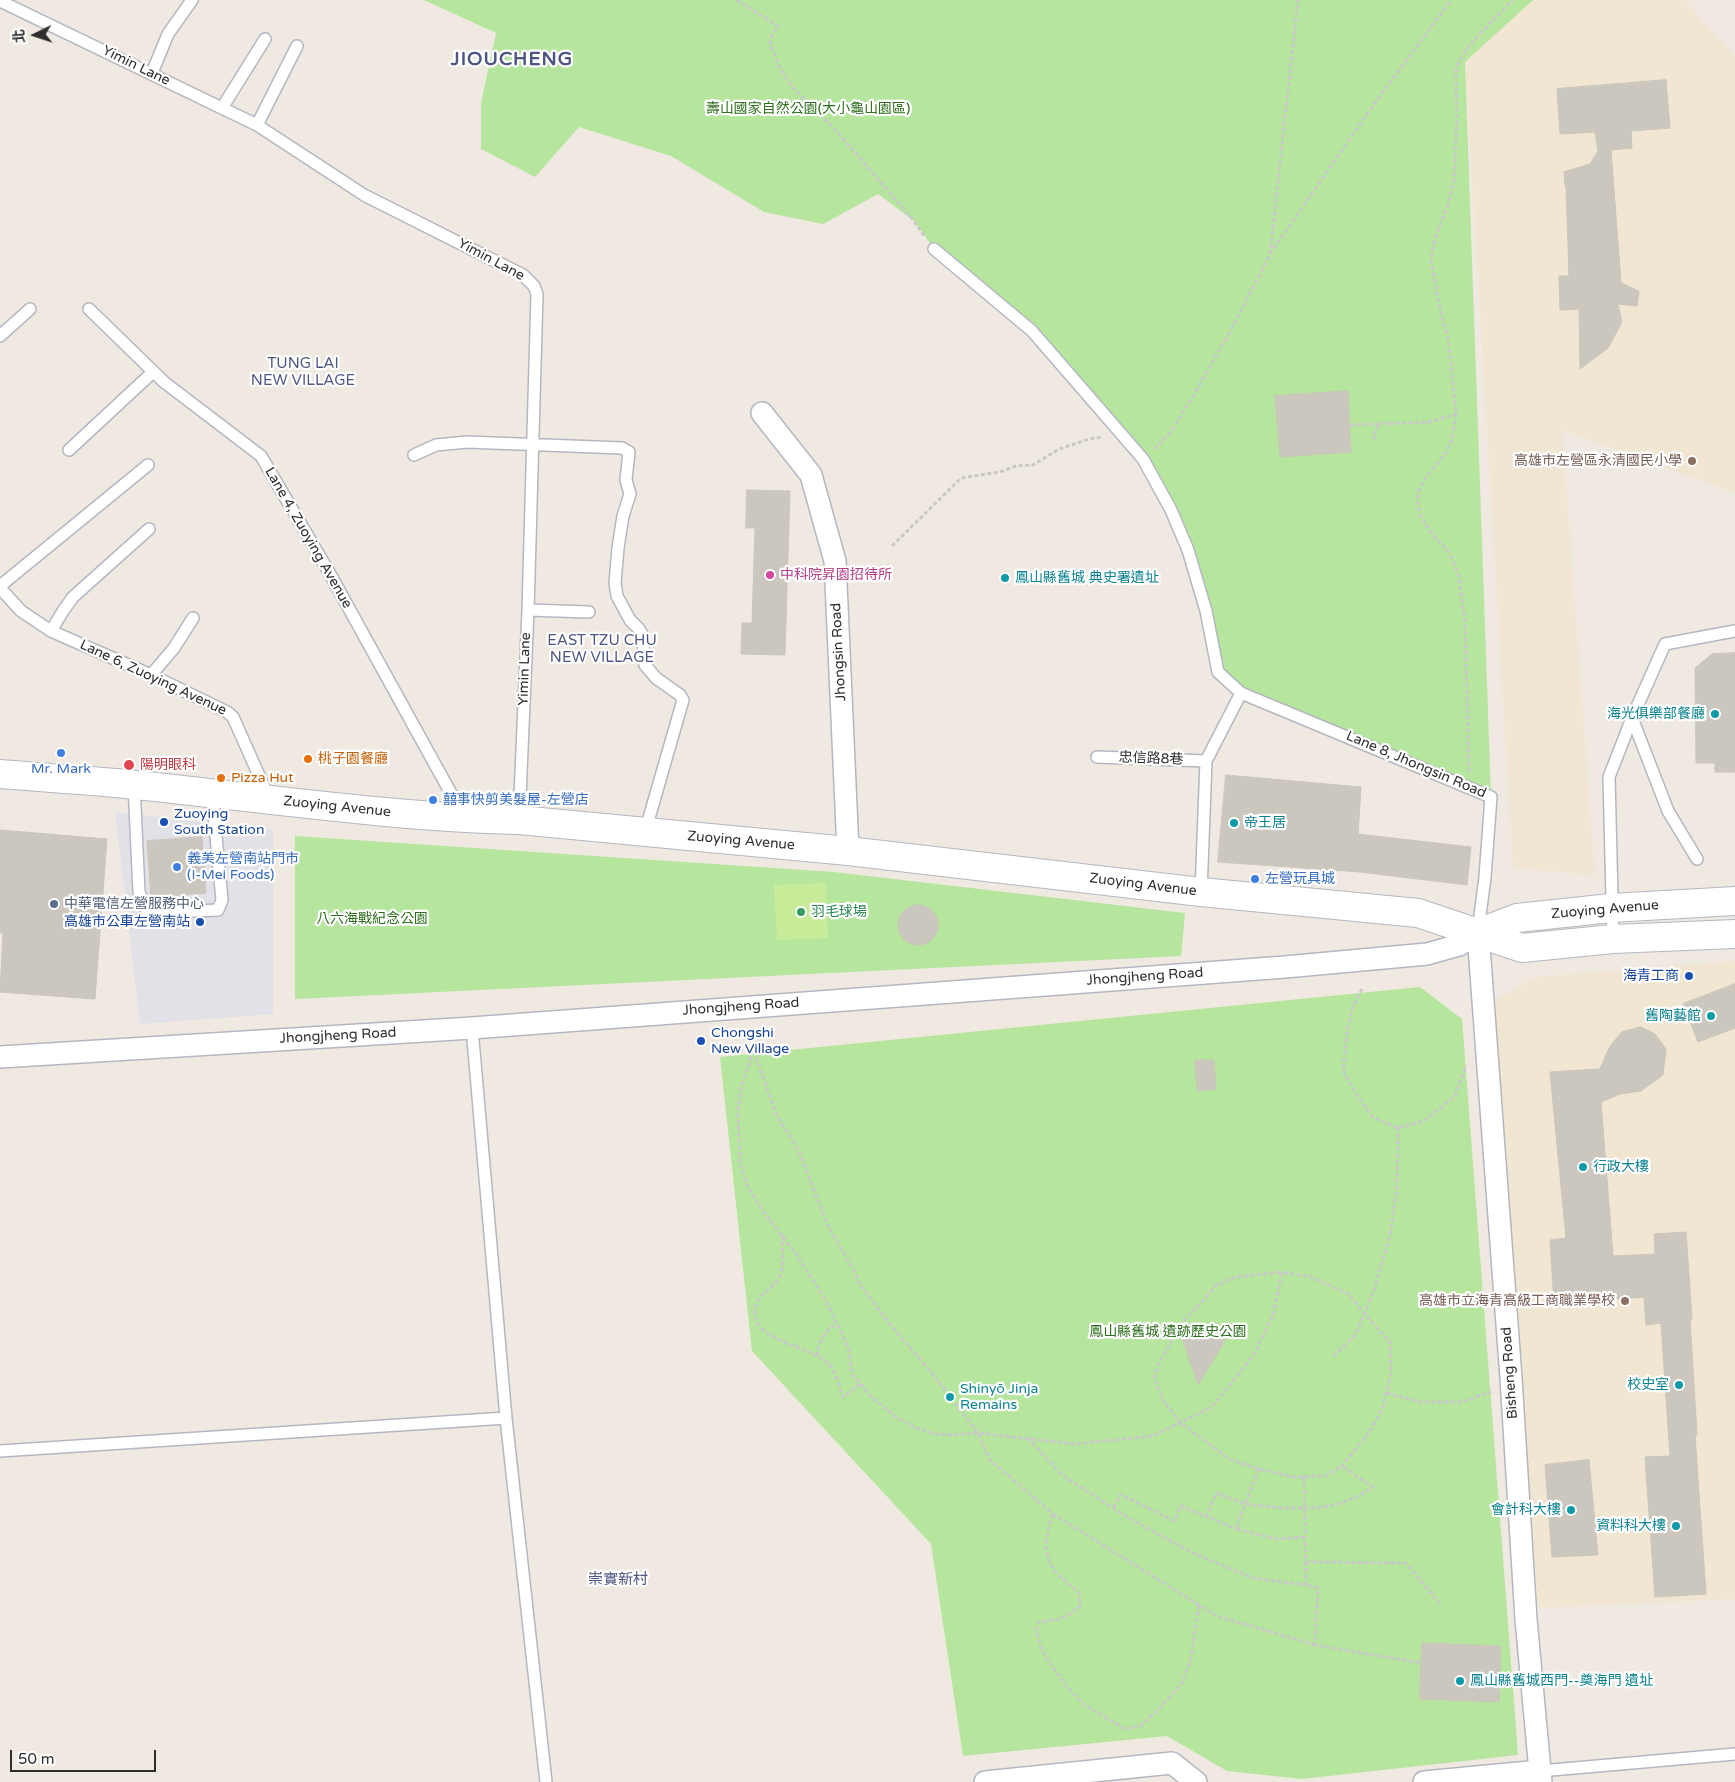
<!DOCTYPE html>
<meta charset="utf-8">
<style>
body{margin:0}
#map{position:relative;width:1735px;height:1782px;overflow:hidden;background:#efe9e1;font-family:"Varela Round","Noto Sans TC",sans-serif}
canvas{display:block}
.north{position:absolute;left:10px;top:10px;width:50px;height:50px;-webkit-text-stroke:4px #fff;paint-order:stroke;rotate:266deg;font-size:14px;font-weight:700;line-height:20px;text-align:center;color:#2e2e2e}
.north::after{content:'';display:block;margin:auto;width:18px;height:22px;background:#2e2e2e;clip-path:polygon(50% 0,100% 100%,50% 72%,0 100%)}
.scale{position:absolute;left:10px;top:1750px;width:146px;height:22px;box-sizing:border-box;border:2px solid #2e2e2e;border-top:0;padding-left:6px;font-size:15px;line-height:18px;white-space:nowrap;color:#2e2e2e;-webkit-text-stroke:4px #fff;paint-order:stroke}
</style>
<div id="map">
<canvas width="1735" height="1782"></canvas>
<div class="north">北</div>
<div class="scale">50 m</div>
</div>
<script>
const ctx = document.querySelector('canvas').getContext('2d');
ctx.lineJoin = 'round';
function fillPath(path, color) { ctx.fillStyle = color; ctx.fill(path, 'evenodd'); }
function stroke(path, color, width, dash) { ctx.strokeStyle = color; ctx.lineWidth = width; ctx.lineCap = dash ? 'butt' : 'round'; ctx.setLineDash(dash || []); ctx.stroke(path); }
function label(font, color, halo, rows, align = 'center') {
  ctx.font = font + ' "Varela Round","Noto Sans TC",sans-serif'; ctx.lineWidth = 4.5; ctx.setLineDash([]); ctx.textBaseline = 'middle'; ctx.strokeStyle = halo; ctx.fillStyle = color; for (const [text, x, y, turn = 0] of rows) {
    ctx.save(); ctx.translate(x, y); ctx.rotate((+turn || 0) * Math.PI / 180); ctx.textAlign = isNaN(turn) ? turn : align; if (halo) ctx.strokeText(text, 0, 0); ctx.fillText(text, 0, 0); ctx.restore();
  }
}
fillPath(new Path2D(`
 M115 812 273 830V1014L140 1024Z`), '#e3e1e8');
fillPath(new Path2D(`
 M1533 0H1684L1735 57V493L1562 430 1595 875 1513 868 1465 62Z
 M1735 961V1599L1538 1608 1493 1002 1535 977Z`), '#f0e6d1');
fillPath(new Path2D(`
 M424 0H1533L1465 62 1491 797 1241 693 1218 672 1188 550 1154 481 1032 331 934 249 914 221 878 194 823 224 764 212 671 156 579 127 535 177 481 149V103L496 33Z
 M295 836 834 872 1185 913 1181 956 295 999Z
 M1420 987 1462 1019 1518 1755 1302 1779 1227 1771 1167 1736 963 1756 931 1544 752 1351 720 1057Z`), '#b6e59e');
fillPath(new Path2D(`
 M826 883 828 938 777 940 774 885Z`), '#c9ec9a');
const building = new Path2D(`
 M1666 80 1670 128 1631 131 1632 148 1611 150 1621 283 1639 291 1637 306 1618 304 1622 322 1608 348 1580 369 1579 309 1560 310 1559 276H1569L1566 185H1565L1564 172 1590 164 1598 151 1595 132 1560 134 1557 89Z
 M1348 391 1351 452 1280 457 1275 396Z
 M747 490 790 491 785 655 741 654 742 623H752L755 528H746Z
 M1735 653V772H1715V763H1696L1695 668 1712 654Z
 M1226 775 1361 787 1358 834 1471 847 1467 885 1360 872 1218 862Z
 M0 830 107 839 95 999 0 992 3 933H0Z
 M202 837 206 893 151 897 147 841Z
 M898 925a20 20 0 1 1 40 0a20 20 0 1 1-40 0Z
 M1735 984V1028L1698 1042 1683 1004Z
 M1641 1027 1655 1034 1666 1049 1663 1075 1641 1091 1620 1094 1601 1102 1613 1256 1655 1254 1654 1234 1686 1232 1692 1319H1690L1697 1435H1695L1706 1594 1655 1597 1645 1457 1670 1456 1661 1323 1646 1325 1644 1297 1554 1304 1550 1240 1566 1238 1550 1072 1600 1069 1610 1046 1622 1032Z
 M1195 1060H1214L1216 1089 1198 1091Z
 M1227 1337 1198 1385 1182 1338Z
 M1589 1460 1598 1555 1552 1557 1545 1465Z
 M1422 1643 1501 1646 1499 1702 1420 1699Z`);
fillPath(building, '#cbc7bf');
stroke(building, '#cbc5ba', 1);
const service = new Path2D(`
 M0 1 257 125 364 195 523 275 534 286 537 294 528 610 519 820
 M152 73 168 34 192 0
 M222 108 265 39
 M257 125 297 46
 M934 249 1032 331 1143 459 1171 510 1188 550 1206 611 1218 672 1241 693 1206 761 1201 892
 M89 309 164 382 261 456 330 574 464 817
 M0 336 30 309
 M69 450 153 372
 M414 455 436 445 467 442 622 448 629 452 626 480 630 494 623 516 618 548 615 583 617 596 630 620 639 629 642 634 645 665 656 678 680 695 683 700 645 832
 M0 586 148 465
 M0 588 21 611 51 631 151 675 227 712 233 717 269 798
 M528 610 589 612
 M51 631 63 611 73 597 149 529
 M151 675 174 648 193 618
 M1241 693 1491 797 1485 877 1478 931
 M1097 757 1206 761
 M134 785 139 892 148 913 218 910 222 900 212 794
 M1697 859 1668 811 1632 718 1665 644 1735 631
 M1613 939 1609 777 1632 718
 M472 1028 506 1418 546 1782
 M0 1451 506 1418
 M1540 1771 1735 1754`);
const minor = new Path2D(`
 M762 413 811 475 835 561 848 851
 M0 1057 472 1028 1285 967 1427 954 1459 945 1478 933 1511 1378 1526 1619 1541 1782
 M985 1782 1172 1763 1196 1782
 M1424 1782 1540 1771`);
const tertiary = new Path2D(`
 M0 774C45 778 91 780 136 785 264 798 391 817 519 820L848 851 1201 892 1418 913 1522 948 1613 939 1735 934
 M1478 933 1517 918 1611 908 1735 901`);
stroke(service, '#b4b7c1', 14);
stroke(minor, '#b4b7c1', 24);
stroke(tertiary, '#b4b7c1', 30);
stroke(new Path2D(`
 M737 0 778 26 772 35 770 44 780 68 794 89 833 127 914 221 925 237
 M1270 254 1372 107 1451 0
 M1456 414 1451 442 1445 454 1426 477 1420 487 1417 500 1420 514 1428 528 1450 554 1459 576 1465 624 1469 772
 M1350 425 1429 422 1456 414 1448 337 1440 309 1431 260 1435 238 1448 205 1454 181 1457 121 1456 70C1462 47 1496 18 1513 0
 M1376 439 1373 437 1378 425
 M1154 449 1171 432 1192 398 1237 319 1270 254 1298 0
 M892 546 961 478 1000 472 1016 466 1033 465 1059 449 1089 439 1103 437
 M1362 989 1351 1011 1346 1042 1343 1070 1358 1097 1373 1117 1398 1128 1424 1121 1455 1096 1466 1065
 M753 1050 741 1088 738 1114 740 1163 748 1187 764 1213 795 1252 825 1299 849 1349 852 1375 874 1399 896 1417 916 1428 936 1434 950 1435 978 1433 1074 1444 1153 1436 1212 1407 1253 1356 1273 1316 1282 1272 1235 1277 1215 1286 1202 1302 1184 1320 1160 1361 1154 1378 1163 1400 1181 1423 1228 1458 1252 1467 1292 1477 1325 1476 1342 1466 1368 1434 1382 1410 1391 1373 1390 1343 1348 1294 1311 1277 1282 1272
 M754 1051 776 1114 798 1149 827 1224 855 1272 858 1281 888 1322 927 1367 978 1433 990 1460 1053 1514 1199 1605 1217 1616 1315 1645
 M782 1235C782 1248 785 1266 779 1277 773 1291 753 1295 755 1315 759 1343 812 1346 830 1365 837 1374 839 1387 843 1397L860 1384
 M817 1356C819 1340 824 1333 836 1323
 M1334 1356 1356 1334 1374 1290 1390 1235 1397 1188 1398 1128
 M1387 1393 1419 1402H1461L1491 1392
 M1028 1438 1062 1475 1127 1517 1193 1553 1253 1578 1306 1585
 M1259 1469 1245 1504C1278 1508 1317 1513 1349 1500 1357 1497 1365 1492 1373 1487L1342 1466
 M1304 1477 1306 1585 1318 1588 1315 1645 1421 1663
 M1114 1507 1120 1494 1174 1521 1181 1506 1236 1529
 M1053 1514C1039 1552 1046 1569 1079 1592L1080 1606C1065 1619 1058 1620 1039 1622L1036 1631 1042 1651 1066 1686 1085 1705 1125 1729 1140 1726 1156 1712 1182 1683 1191 1659 1199 1605
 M1206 1517 1216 1493 1245 1504 1236 1529 1277 1539 1305 1537
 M1306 1562 1406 1563 1442 1606`), '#c9c9c9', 3, [4, 2.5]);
stroke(service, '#fff', 11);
stroke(minor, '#fff', 21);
stroke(tertiary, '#fff', 28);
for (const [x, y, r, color] of [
 [1692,461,5,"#8d6e63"],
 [770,575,5,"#d1479c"],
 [1005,578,5,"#0f9aa8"],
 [1715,714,5,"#0f9aa8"],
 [61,753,5,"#3f7fe0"],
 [308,759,5,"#e8710a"],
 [129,765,6,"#e0444e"],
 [221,778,5,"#e8710a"],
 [433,800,5,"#3f7fe0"],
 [164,822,5,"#1a4fb4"],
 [1234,823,5,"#0f9aa8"],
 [177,867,5,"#3f7fe0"],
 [1255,879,5,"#3f7fe0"],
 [54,904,5,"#5c6f8a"],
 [801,912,5,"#2e9e5b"],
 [200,922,5,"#1a4fb4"],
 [1689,976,5,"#1a4fb4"],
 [1711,1016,5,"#0f9aa8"],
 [701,1041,5,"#1a4fb4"],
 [1583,1167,5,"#0f9aa8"],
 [1625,1301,5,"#8d6e63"],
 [1679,1385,5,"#0f9aa8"],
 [950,1397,5,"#0f9aa8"],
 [1571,1510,5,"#0f9aa8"],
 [1676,1526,5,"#0f9aa8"],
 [1460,1681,5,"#0f9aa8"]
]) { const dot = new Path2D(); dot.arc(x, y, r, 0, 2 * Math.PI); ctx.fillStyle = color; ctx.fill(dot); stroke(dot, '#fff', 2); }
label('14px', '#2e2e2e', '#fff', [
 ["Yimin Lane",136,66,26],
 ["Yimin Lane",491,260,28],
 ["Lane 4, Zuoying Avenue",308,538,60],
 ["Jhongsin Road",839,652,-93],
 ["Yimin Lane",525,669,-88],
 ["Lane 6, Zuoying Avenue",153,678,25],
 ["忠信路8巷",1151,759,2],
 ["Lane 8, Jhongsin Road",1416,765,23],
 ["Zuoying Avenue",337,807,6],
 ["Zuoying Avenue",741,841,5],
 ["Zuoying Avenue",1143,885,7],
 ["Zuoying Avenue",1605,910,-5],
 ["Jhongjheng Road",1145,977,-4],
 ["Jhongjheng Road",741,1007,-4],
 ["Jhongjheng Road",338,1036,-3],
 ["Bisheng Road",1510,1373,-94]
]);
label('14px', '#2c6e1b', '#fff', [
 ["壽山國家自然公園(大小龜山園區)",808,109],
 ["八六海戰紀念公園",372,919],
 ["鳳山縣舊城 遺跡歷史公園",1168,1332]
]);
label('14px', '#785e54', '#fff', [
 ["高雄市左營區永清國民小學",1682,461],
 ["高雄市立海青高級工商職業學校",1615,1301]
], 'right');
label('14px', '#b23c85', '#fff', [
 ["中科院昇園招待所",780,575]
], 'left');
label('14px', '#0d838f', '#fff', [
 ["鳳山縣舊城 典史署遺址",1015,578],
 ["海光俱樂部餐廳",1705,714,"right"],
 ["帝王居",1244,823],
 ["舊陶藝館",1701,1016,"right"],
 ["行政大樓",1593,1167],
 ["校史室",1669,1385,"right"],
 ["Shinyō Jinja",960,1389],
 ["Remains",960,1405],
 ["會計科大樓",1561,1510,"right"],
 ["資料科大樓",1666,1526,"right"],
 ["鳳山縣舊城西門--奠海門 遺址",1470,1681]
], 'left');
label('14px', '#c56008', '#fff', [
 ["桃子園餐廳",318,759],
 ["Pizza Hut",231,778]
], 'left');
label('14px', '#be3a42', '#fff', [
 ["陽明眼科",140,765]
], 'left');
label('14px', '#366cbe', '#fff', [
 ["Mr. Mark",61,769,"center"],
 ["囍事快剪美髮屋-左營店",443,800],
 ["義美左營南站門市",187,859],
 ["(I-Mei Foods)",187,875],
 ["左營玩具城",1265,879]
], 'left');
label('14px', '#164399', '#fff', [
 ["Zuoying",174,814],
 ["South Station",174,830],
 ["高雄市公車左營南站",190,922,"right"],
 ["海青工商",1679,976,"right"],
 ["Chongshi",711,1033],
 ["New Village",711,1049]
], 'left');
label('14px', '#4e5e75', '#fff', [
 ["中華電信左營服務中心",64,904]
], 'left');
label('14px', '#27864d', '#fff', [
 ["羽毛球場",811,912]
], 'left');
label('15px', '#4d5680', '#fff', [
 ["TUNG LAI",303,364],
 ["NEW VILLAGE",303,381],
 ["EAST TZU CHU",602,641],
 ["NEW VILLAGE",602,658],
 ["崇實新村",618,1580]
]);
ctx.letterSpacing = '1px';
label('bold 19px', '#4d5680', '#fff', [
 ["JIOUCHENG",512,60]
]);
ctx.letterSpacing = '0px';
</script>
